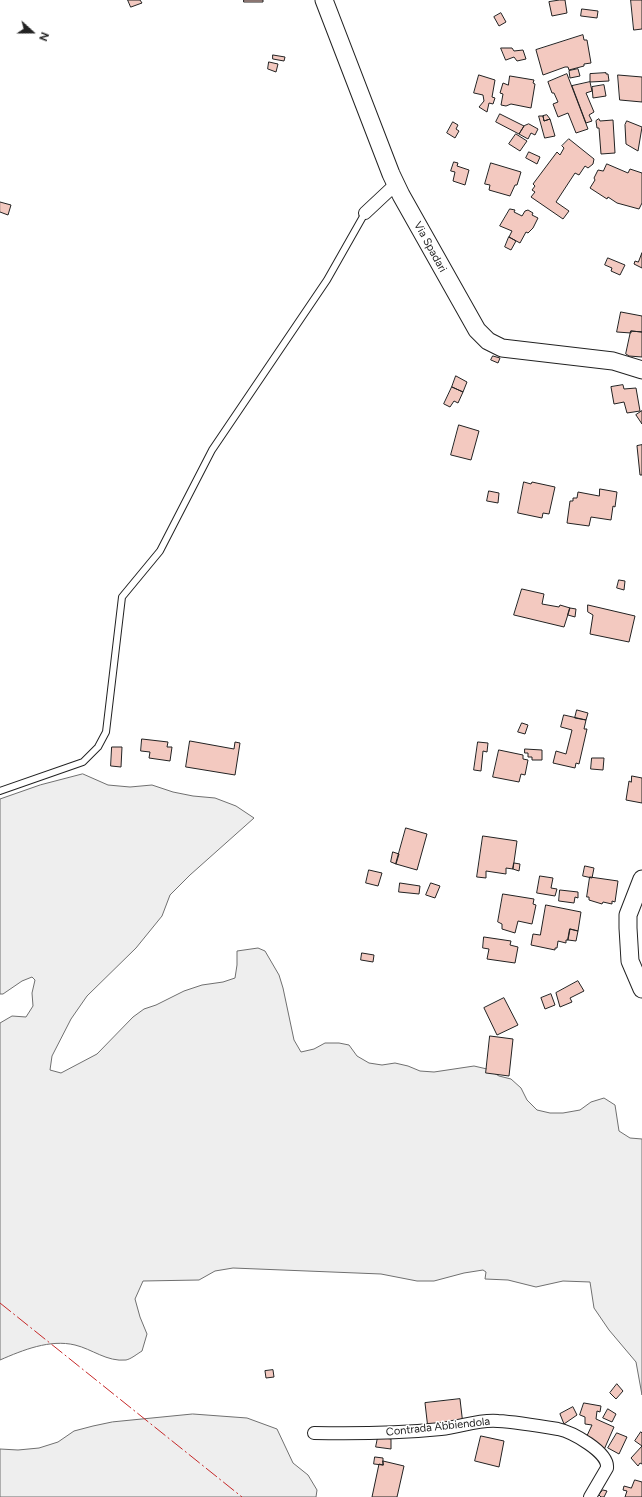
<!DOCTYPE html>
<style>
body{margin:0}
#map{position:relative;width:642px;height:1497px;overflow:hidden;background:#fff;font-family:Figtree,sans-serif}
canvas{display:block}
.north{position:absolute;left:12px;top:12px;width:40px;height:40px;-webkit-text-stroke:3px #fff;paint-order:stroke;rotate:111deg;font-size:11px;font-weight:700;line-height:16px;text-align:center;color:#222}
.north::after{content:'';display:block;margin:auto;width:14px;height:18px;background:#222;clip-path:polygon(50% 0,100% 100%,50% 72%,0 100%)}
</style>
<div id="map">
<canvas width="642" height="1497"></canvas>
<div class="north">N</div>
</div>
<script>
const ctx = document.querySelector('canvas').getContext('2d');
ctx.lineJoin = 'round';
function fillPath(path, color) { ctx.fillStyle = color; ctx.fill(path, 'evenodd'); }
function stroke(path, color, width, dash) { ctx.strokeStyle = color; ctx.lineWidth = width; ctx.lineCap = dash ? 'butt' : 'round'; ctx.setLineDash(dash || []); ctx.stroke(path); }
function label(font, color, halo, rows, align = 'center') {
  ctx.font = font + ' Figtree,sans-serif'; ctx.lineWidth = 3; ctx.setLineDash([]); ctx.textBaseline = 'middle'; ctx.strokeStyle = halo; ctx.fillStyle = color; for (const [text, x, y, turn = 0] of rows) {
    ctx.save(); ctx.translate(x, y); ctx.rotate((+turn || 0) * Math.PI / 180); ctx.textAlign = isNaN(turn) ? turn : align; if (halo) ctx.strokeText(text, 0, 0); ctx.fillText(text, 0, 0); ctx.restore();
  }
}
const green = new Path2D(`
 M83 774 108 785 130 787 152 785 173 792 193 796 215 798 236 806 254 818 190 875 170 895 162 916 136 948 87 996 71 1019 52 1056 50 1070 61 1073 97 1054 133 1017 144 1009 156 1005 184 991 202 985 223 982 235 978 237 965V951L258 948 265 951 279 975 283 988 294 1040 301 1052 314 1049 325 1043H339L349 1045 357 1056 369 1063 382 1065 395 1063 408 1066 420 1071 434 1072 474 1066 487 1069 499 1076 511 1079 521 1088 527 1100 537 1110 550 1113H563L580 1110 591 1102 604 1098 615 1105 619 1131 630 1138 642 1139V1395L636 1362 609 1330 594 1308 590 1282 563 1281 536 1287 508 1280 485 1279 486 1272 483 1270 464 1273 434 1281H417L381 1274 233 1268 215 1271 199 1280 143 1281 135 1299 140 1317 147 1334 142 1351C137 1354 131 1359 126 1360 107 1362 92 1349 75 1345 50 1339 23 1350 0 1360V1023L12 1016 26 1017 33 1006 32 993 35 980 32 977 22 981 3 994H0V799L40 785Z
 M193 1414 247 1418 277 1429 293 1463 308 1475 317 1490 316 1497H0V1449L18 1450 39 1448 58 1442 74 1431 93 1426 112 1422Z`);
fillPath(green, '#eee');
stroke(green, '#6f6f6f', 1);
const building = new Path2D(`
 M128 0H140L142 3 131 7Z
 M244 0H263V2H244Z
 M560 0H565L567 13 552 16 549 2Z
 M631 0H642V29L634 30Z
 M582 9 598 11 597 18 581 16Z
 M501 13 506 22 499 26 494 17Z
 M583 35 584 40H587L591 63 584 64V66L569 70 568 67H565L543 75 536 50Z
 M501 48H512L514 51 523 50 526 59 517 61 514 57 506 60Z
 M273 55 285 57 284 61 273 59Z
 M269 62 278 64 276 72 268 69Z
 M578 69 580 76 570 78 569 71Z
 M606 73V74H608L609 81 590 82V74Z
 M567 74 588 129 576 133 568 113 558 117 553 104 558 102 554 93H552L548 82Z
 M479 75 495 80 492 97 495 98 493 104 489 103 487 112 479 107 484 101 483 95 474 93Z
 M618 75 642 77V102L620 100Z
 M510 76 534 80 533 83 535 84 531 108 511 104 506 106 501 105 503 94 500 93 503 83 508 85Z
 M590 82 592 91 586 93 594 112 589 115 592 121 586 123 572 86Z
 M604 85 606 96 593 98 592 87Z
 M500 114 524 126 519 134 496 122Z
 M547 115 550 119 544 121 543 116Z
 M539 116H543L544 121 550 119 555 136 545 138Z
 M599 119 600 121 613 120 615 153 601 154 599 128H597L596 121Z
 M627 121 642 127 638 151 626 144 625 125Z
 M453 122 458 125 456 129 459 131 455 138 447 133Z
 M529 124 538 129 535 135 531 133 528 139 519 134 524 126Z
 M516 134 527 141 520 151 509 144Z
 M569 139 594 159 593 164 588 168 585 166 579 175 575 173 556 202 569 211 563 219 531 197 535 192 532 190 535 186 533 184 557 152 560 155 564 148 562 146Z
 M529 152 540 157 537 164 526 158Z
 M454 162 458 163 457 166 469 170 465 185 453 181 455 172 451 171Z
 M491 163 521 172 517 185H515L510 196 489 190 490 185 485 184Z
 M607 164 628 173 630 169 642 173V203L639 209 617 203 608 197 607 199 590 188 595 180 594 178 598 170 603 171Z
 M0 202 11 205 8 215 0 212Z
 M510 209 515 210 514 212 522 216 525 211 528 210 533 213 532 215 538 218 533 228 528 233 526 232 520 243 509 237 512 231 500 226Z
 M509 237 516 241 511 250 505 247Z
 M642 253V268L634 264 635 261 638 262Z
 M608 258 625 265 620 275 611 271 612 268 605 265Z
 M621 312 642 316V332L631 331V333L617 332Z
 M631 331 642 332V357L629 356 626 354Z
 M493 356 500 358 498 363 491 360Z
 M456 376 467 382 463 392 452 387Z
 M623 385 624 389 636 388 640 411 627 413 624 402 614 404 611 387Z
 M452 387 463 392 458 403 454 401 450 407 444 404Z
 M642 411V424L636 415Z
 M459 425 479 431 471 460 451 455Z
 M642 445V475H640L637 446Z
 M524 482 531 484 532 482 555 487 549 514 543 513 542 518 518 513Z
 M600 489 617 492 615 507 613 506 611 520 591 517 589 526 567 523 570 501H573V498H577L578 492 599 496Z
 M489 491 499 493 498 503 487 501Z
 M619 580 625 581 624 590 617 588Z
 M522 589 544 594 542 604 559 607 560 605 570 608 564 627 514 615Z
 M588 605 635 616 629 642 590 634 593 615 588 612Z
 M570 608 576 609 575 617 568 615Z
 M577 710 588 713 586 720 575 718Z
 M564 715 586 720 584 729H587L579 764 576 763 575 768 553 763 556 751 566 754 572 730 561 727Z
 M522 723 528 725 525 734 518 732Z
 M142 739 168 742 167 747H172L170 761 149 758 150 752 141 751Z
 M190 741 234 749 235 742 240 743 235 775 186 767Z
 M478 742 488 743 487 752 483 751 481 771 474 770Z
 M112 747H122L121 767 111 766Z
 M525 749 542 750V760H532V757H528V753H525Z
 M499 750 523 755V759L528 760 525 775 521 774 519 782 493 777Z
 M592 758H604L603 770 591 769Z
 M632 776 642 778V803L626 800 629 781 631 782Z
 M406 828 427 834 417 870 396 864Z
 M483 836 517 841 513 869 506 868V874L486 871V878L477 877Z
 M393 852 399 854 396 864 391 862Z
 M514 863 520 864 519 871 513 869Z
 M585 866 594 868 592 878 583 876Z
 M369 870 382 873 378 886 366 883Z
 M540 876 553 878 551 888 557 889 555 896 537 893Z
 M590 877 618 881 615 902 612 901V904L603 902 602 904 589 900V897H587Z
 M400 883 420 886 419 894 399 892Z
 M431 883 440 886 435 898 426 895Z
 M560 890 578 892V898L575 897 574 903 559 901Z
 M503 894 534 899 533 904 536 905 532 924 518 921 515 933 502 929V924L498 922Z
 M546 905 581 912 578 931 570 929 568 940H566V943L558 941 557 948H555V950L531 945 533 934 540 935Z
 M570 929 578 931 576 941 568 940Z
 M484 937 511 941 510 945 518 947 515 963 487 959 489 949 483 948Z
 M362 953 374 955 373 962 361 960Z
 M578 981 584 991 570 998 572 1002 560 1007 556 993Z
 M551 994 555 1005 545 1009 541 998Z
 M504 998 518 1025 497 1035 484 1008Z
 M490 1036 513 1039 509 1076 486 1073Z
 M273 1370 274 1377 266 1378 265 1371Z
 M617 1384 623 1391 616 1399 610 1393Z
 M460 1399 463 1425 428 1429 425 1403Z
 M584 1403 601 1406 600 1412 597 1411 596 1419 614 1427 603 1452 585 1440 592 1425 585 1424V1417L580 1415Z
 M573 1407 577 1415 564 1424 560 1414Z
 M608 1409 616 1414 612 1422 603 1418Z
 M641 1432 642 1433V1464L640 1463 638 1466 631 1458 642 1446 635 1441Z
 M617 1433 627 1437 619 1454 608 1448Z
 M481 1436 504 1441 499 1467 475 1461Z
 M378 1437 391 1439V1449L376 1447Z
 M375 1457 383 1458V1465L374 1464Z
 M383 1461 404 1466 397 1497H372L379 1464 383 1465Z
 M635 1480 642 1482V1497H625L627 1491 623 1490 624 1486 631 1488Z
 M603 1490 607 1491 604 1497H601L599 1495Z`);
fillPath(building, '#f3c9c0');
stroke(building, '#222', 1);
const lane = new Path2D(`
 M0 791 83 762 98 747 106 732 122 597 160 551 212 450 327 280 365 213`);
const street = new Path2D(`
 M365 213 396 184
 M314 1433C357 1434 399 1433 441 1429 461 1427 479 1419 498 1421 516 1422 540 1426 558 1429 572 1432 609 1452 607 1468L590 1497`);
const secondary = new Path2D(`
 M324 0 391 174 401 195 477 330 488 341 502 348 613 361 642 370
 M642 879 628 915V928L630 961 642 989`);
stroke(lane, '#222', 8);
stroke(street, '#222', 14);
stroke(secondary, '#222', 19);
stroke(lane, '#fff', 6);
stroke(street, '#fff', 12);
stroke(secondary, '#fff', 17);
stroke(new Path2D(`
 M0 1303 242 1497`), '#c62828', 1, [14, 3, 2, 3]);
label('11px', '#222', '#fff', [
 ["Via Spadari",430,247,61],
 ["Contrada Abbiendola",438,1427,-6]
]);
</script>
